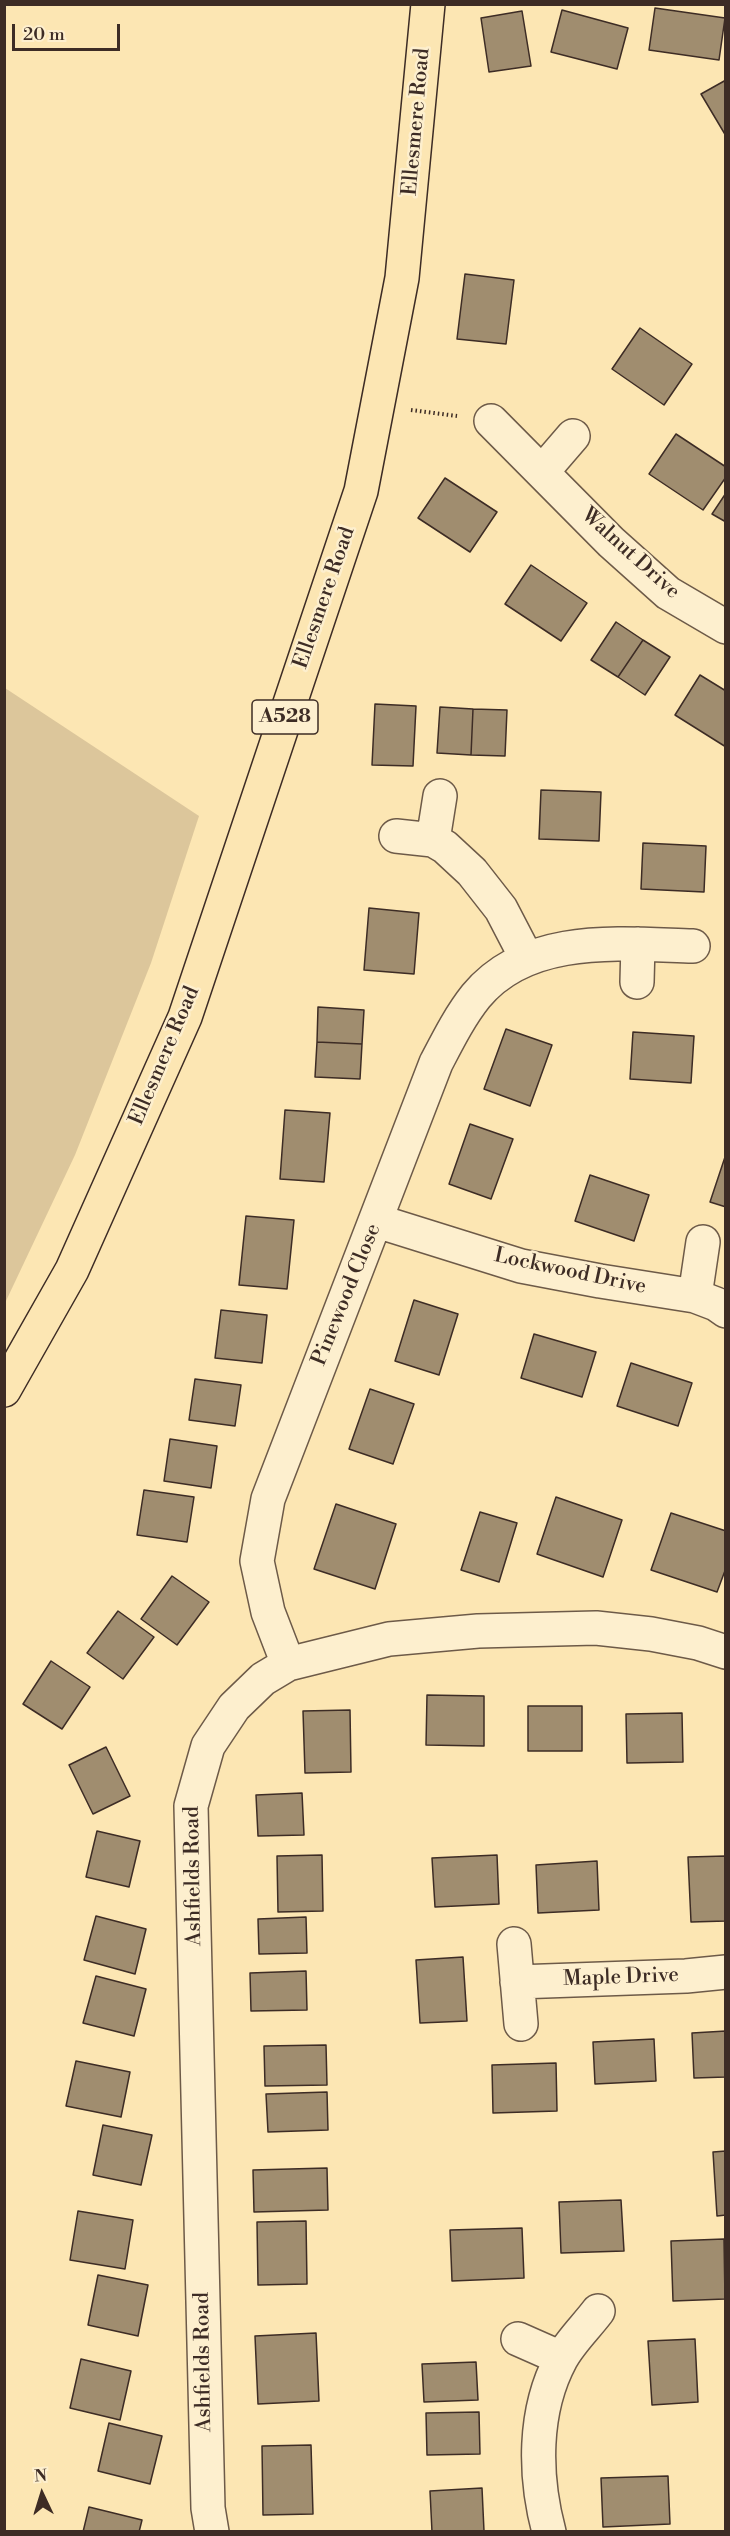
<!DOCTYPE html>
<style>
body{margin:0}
#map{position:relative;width:730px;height:2536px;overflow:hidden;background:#fce6b3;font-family:"Libre Bodoni",serif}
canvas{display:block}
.frame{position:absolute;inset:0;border:6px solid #3d2c25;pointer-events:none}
.north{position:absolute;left:12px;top:2464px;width:60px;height:60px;-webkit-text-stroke:4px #fdefce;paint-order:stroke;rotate:356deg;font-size:16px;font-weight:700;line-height:24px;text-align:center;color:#3d2c25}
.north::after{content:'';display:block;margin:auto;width:21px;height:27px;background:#3d2c25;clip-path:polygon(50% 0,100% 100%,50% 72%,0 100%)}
.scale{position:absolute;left:12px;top:24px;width:108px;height:27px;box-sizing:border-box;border:3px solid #3d2c25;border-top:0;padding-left:8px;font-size:18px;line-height:21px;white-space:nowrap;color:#3d2c25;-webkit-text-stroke:4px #fdefce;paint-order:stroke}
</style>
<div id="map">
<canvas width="730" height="2536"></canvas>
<div class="frame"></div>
<div class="north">N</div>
<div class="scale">20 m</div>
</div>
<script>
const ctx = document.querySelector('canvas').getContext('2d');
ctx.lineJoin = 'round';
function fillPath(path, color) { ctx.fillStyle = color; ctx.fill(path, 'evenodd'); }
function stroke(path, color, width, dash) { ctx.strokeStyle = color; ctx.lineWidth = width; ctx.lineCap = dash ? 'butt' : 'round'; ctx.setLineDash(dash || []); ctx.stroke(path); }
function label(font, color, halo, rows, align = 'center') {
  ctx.font = font + ' "Libre Bodoni",serif'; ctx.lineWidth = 5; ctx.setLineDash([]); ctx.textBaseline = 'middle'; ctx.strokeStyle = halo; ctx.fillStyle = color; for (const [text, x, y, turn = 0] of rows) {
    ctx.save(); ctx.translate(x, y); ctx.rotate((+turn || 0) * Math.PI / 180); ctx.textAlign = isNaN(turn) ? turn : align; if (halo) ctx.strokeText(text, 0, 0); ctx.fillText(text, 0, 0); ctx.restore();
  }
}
fillPath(new Path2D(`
 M5 688 199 816 151 963 75 1155 5 1303Z`), '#dcc69b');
const building = new Path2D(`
 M655 8 725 18 719 60 649 50Z
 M562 10 628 28 617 69 551 52Z
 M522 11 531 66 489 72 481 18Z
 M726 80V136L701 94Z
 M465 274 514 280 506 344 457 339Z
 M640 328 692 364 664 405 612 369Z
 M676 434 726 467V477L703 510 649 474Z
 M445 478 497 512 470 552 418 518Z
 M726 493V522L712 514Z
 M531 565 587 603 561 641 505 604Z
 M616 622 643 640 618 677 591 660Z
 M643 640 670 657 645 695 618 677Z
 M700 675 726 691V747L675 715Z
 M375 704 416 706 413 766 372 765Z
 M440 707 473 709 471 755 437 753Z
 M473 709 507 710 505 756 471 755Z
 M541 790 601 792 599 841 539 839Z
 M643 843 706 846 704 892 641 889Z
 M369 908 419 913 414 974 364 970Z
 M318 1007 364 1010 362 1044 317 1042Z
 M506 1029 552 1045 530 1106 484 1089Z
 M633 1032 694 1036 691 1083 630 1079Z
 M317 1042 362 1044 360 1079 315 1077Z
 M285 1110 330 1113 324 1182 280 1179Z
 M470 1124 513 1139 491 1199 449 1184Z
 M725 1157 726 1158V1207L710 1202Z
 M590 1175 649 1195 634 1241 575 1221Z
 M246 1216 294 1220 287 1289 239 1285Z
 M414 1300 458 1314 439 1375 395 1361Z
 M221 1310 267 1315 262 1363 215 1358Z
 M534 1334 596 1352 582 1397 521 1378Z
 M631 1363 692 1383 678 1426 617 1406Z
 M195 1379 241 1385 235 1426 189 1420Z
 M370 1389 414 1404 393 1464 349 1449Z
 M170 1439 217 1446 211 1488 164 1481Z
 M144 1490 194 1497 187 1542 137 1535Z
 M556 1497 622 1520 603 1577 537 1554Z
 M336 1504 396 1524 375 1589 314 1569Z
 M480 1512 517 1523 499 1582 461 1570Z
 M671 1513 726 1531V1568L717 1592 651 1570Z
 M172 1576 209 1602 177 1645 141 1619Z
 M118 1611 154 1637 123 1679 87 1653Z
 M51 1661 90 1687 62 1729 23 1704Z
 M427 1695 484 1696V1746L426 1745Z
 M528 1706H582V1751H528Z
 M350 1710 351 1772 305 1773 303 1711Z
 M682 1713 683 1762 627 1763 626 1714Z
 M106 1747 130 1796 93 1814 69 1765Z
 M302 1793 304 1835 258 1836 256 1795Z
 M97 1831 140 1841 129 1887 86 1877Z
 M322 1855 323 1911 278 1912 277 1856Z
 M497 1855 499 1904 435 1907 432 1858Z
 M726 1856V1921L691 1922 688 1857Z
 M597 1861 599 1910 538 1913 536 1865Z
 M96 1916 146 1929 135 1974 84 1960Z
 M306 1917 307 1953 259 1954 258 1919Z
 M463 1957 467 2021 420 2023 416 1960Z
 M306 1971 307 2010 251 2011 250 1973Z
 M96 1976 146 1989 134 2036 83 2023Z
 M726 2031V2077L694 2078 692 2033Z
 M654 2039 656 2081 595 2084 593 2042Z
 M326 2045 327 2085 265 2086 264 2046Z
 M76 2061 130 2072 121 2117 66 2106Z
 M556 2063 557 2111 493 2113 492 2065Z
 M327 2092 328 2130 268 2132 266 2094Z
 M103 2125 152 2135 141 2185 93 2175Z
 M726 2151V2215L717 2216 713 2152Z
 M327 2168 328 2210 254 2212 253 2170Z
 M621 2200 624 2251 561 2253 559 2202Z
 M78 2211 133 2220 125 2269 70 2260Z
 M306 2221 307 2284 258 2285 257 2222Z
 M522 2228 524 2278 452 2281 450 2230Z
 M724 2239 725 2299 673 2301 671 2241Z
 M98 2275 148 2285 138 2336 88 2325Z
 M316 2333 319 2401 258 2404 255 2336Z
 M695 2339 698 2402 652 2405 648 2341Z
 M81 2359 131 2371 120 2420 70 2408Z
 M476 2362 478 2400 424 2402 422 2364Z
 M479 2412 480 2454 427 2455 426 2413Z
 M109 2423 162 2436 150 2484 98 2471Z
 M311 2445 313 2514 263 2515 262 2446Z
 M668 2476 670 2524 603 2527 601 2478Z
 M482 2488 484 2531 432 2532 430 2491Z
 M89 2507 142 2520 139 2532H83Z`);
fillPath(building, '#a08d6f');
stroke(building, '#3d2c25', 1.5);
const minor = new Path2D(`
 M491 421 611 542 668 593 726 627
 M542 472 573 436
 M396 836 433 840 445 847 472 872 501 909 527 959
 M433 840 440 796
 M637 982 638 944
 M377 1221 521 1266 600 1281 695 1296 716 1304 726 1311
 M695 1296 703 1242
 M288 1664 268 1612 257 1561 268 1499 436 1063C448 1040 460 1016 476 996 528 933 621 944 693 946
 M514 1944 521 2024
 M517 1982 686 1976 726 1972
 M518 2339 561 2358
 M212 2532 208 2508 191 1806 208 1746 234 1707 263 1679 288 1664 389 1639 478 1631 596 1628 651 1634 698 1643 726 1652
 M549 2532C534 2476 533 2411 561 2359 570 2342 586 2327 598 2311`);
const major = new Path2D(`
 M4 1390 72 1270 185 1017 361 491 402 278 428 4`);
stroke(minor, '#6d5a48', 36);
stroke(major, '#3d2c25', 36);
stroke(new Path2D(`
 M411 410 457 416`), '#3d2c25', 4, [1.5, 3]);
stroke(minor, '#fdefce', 33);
stroke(major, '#fce6b3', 33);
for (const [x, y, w] of [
 [285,717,66]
]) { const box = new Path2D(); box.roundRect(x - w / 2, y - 17, w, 34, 4.5); ctx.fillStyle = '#fdefce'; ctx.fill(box); stroke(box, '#3d2c25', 1.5); }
label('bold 20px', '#3d2c25', null, [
 ["A528",285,717]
]);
label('21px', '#3d2c25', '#fdefce', [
 ["Ellesmere Road",417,122,-85],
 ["Walnut Drive",630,554,42],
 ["Ellesmere Road",325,598,-71],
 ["Ellesmere Road",165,1056,-67],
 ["Lockwood Drive",570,1272,12],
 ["Pinewood Close",347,1295,-68],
 ["Ashfields Road",194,1876,-91],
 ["Maple Drive",621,1978,-2],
 ["Ashfields Road",204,2362,-91]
]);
</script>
